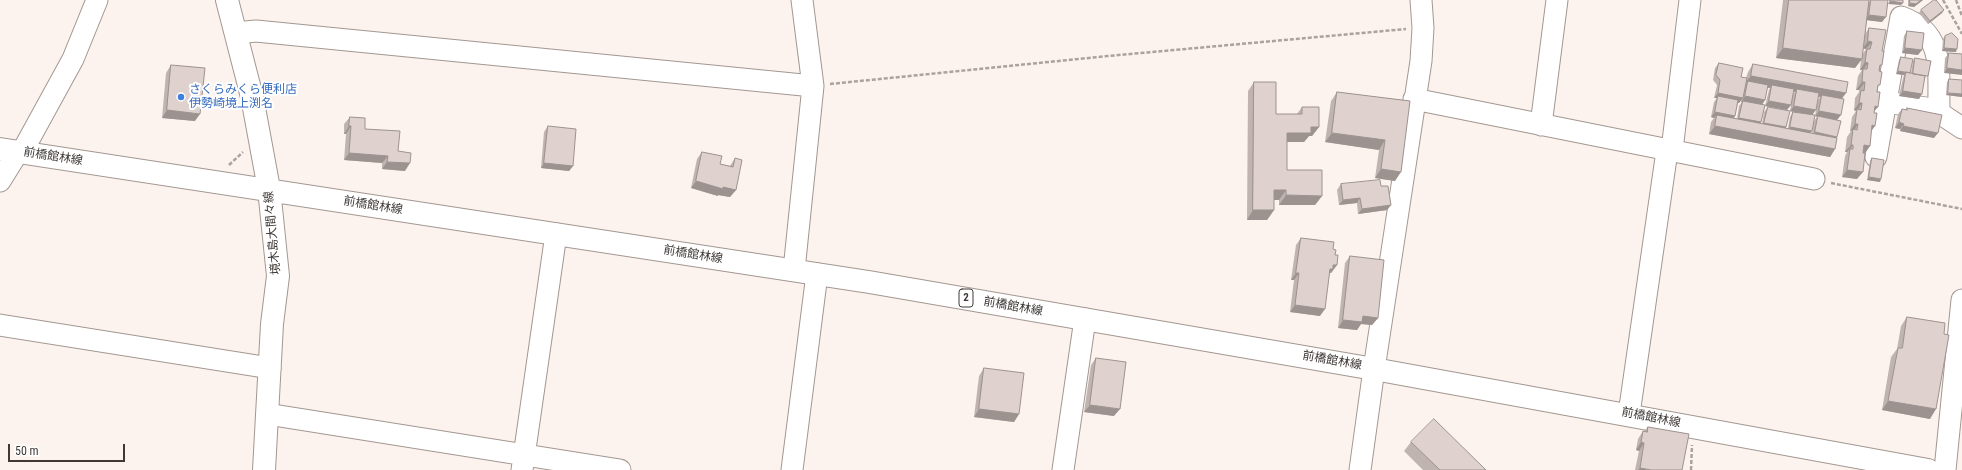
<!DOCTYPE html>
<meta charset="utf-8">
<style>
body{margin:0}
#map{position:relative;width:1962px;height:470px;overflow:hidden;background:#fdf3ee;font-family:"Roboto Condensed",sans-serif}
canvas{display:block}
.scale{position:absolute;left:8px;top:444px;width:117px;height:18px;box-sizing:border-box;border:2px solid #3e3937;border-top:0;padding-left:5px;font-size:12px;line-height:14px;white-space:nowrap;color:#3e3937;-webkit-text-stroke:3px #fff;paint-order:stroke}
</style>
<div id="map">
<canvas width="1962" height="470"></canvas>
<div class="scale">50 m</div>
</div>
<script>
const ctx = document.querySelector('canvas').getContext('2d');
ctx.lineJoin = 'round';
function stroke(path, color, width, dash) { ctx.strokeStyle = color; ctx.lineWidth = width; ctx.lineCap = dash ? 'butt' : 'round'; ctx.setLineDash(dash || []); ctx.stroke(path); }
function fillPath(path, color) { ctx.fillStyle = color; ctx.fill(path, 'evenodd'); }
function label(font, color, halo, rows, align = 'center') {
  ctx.font = font + ' "Roboto Condensed","Noto Sans JP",sans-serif'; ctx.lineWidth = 4; ctx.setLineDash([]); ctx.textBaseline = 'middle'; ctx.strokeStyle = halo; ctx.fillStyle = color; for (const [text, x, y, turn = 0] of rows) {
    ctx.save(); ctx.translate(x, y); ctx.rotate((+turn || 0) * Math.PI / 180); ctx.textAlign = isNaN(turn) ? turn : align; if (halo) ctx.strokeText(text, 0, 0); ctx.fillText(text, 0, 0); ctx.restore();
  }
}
const minor = new Path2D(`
 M236 33 256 31 813 86
 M1414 99 1814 179
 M1886 102 1939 110
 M1541 125 1557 0
 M1672 150 1690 0
 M22 152 73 59 97 0
 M1876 157 1901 17C1946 33 1938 71 1939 110L1941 114 1962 128
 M0 181 18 152
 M794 270 813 86 802 0
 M0 325 270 368
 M267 414 620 470
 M1629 414 1667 151
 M522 470 556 234
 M792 470 817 274
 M1063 470 1085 319
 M1360 470 1374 369 1421 61 1423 28 1421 0
 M1945 470 1962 300`);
const major = new Path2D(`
 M227 0 252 97 269 189 278 276 272 324 264 470
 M0 149 869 282 1374 369 1928 470`);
stroke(minor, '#a39791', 23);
stroke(major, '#a39791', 24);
stroke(new Path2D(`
 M1943 0 1962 34
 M1956 0 1962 16
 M830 84 1108 56 1406 29
 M229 165 243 152
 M1831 183 1962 209
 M1691 470 1692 445`), '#aaa29f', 2.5, [4, 2]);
stroke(minor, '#fff', 21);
stroke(major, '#fff', 22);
fillPath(new Path2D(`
 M1783 0H1869V2L1870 0 1882 22 1867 20 1865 34 1869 28 1882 51V65L1880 69 1878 89 1871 131 1870 146 1865 153 1857 179 1842 177 1845 156 1847 152H1845L1847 137 1851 131H1850L1852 117 1856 111 1854 110 1855 98 1859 92V90H1856L1858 76 1862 70H1860L1861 60 1855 68 1776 58ZM1863 49H1866L1862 55Z
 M1908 0H1923L1914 7 1908 6Z
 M1921 10H1944L1942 13 1928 24 1919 13Z
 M1907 31 1918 55 1902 53 1904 36Z
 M1945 36 1956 52 1942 51 1943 39Z
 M1949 53 1962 54 1944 73 1945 58Z
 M1901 57 1910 73H1911L1913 61 1915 58 1926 78H1925L1919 99 1899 96 1903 78 1904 75 1896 74 1899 60Z
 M1719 63 1741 77 1746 78 1748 72 1753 64 1846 93 1842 98 1837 120V138L1835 149 1830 157 1709 134 1711 122 1714 118 1711 117 1714 102 1717 98H1714L1717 85 1713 80 1715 68ZM1767 87 1770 88 1769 90 1765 106 1787 110 1793 92H1795L1793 94 1790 111 1793 112 1790 117 1788 128H1786V127L1768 107 1764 112 1762 124 1761 123V122L1762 105 1765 100ZM1818 97H1820L1818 100 1815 116 1817 117 1814 121 1812 133H1810L1812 115ZM1742 99 1741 102H1742L1739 106 1737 119 1734 118 1738 103H1739Z
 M171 65 195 121 162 118 166 73Z
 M1949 79 1962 97 1946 95 1947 82Z
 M1254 82 1276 114H1297L1302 107 1319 127 1312 136H1309L1304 142H1287V170L1322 196 1315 205H1279V200H1274V210L1267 220H1247L1248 91Z
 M1337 92 1410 101 1395 181 1375 178 1379 150 1325 142 1331 101Z
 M1907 108 1934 138 1900 131V129L1895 128 1898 114 1902 109 1906 110Z
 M350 117 365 129 398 151 405 171 382 169V163L344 160 346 134H344V124Z
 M548 126 573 166 569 171 541 168 544 132Z
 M702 152 720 164 730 166 735 158 736 190 730 197 718 195V196L691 188 697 159Z
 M1872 158 1880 182 1867 180 1870 161Z
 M1341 184 1381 186 1391 205 1387 210 1358 214 1357 203 1339 205 1337 190Z
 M1301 238 1333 249 1335 255 1337 265 1331 273H1330L1329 274 1320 316 1290 312 1294 280H1291L1296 245Z
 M1350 256 1378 318 1372 325 1361 324 1357 330 1338 328 1345 263Z
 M1907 317 1930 419 1882 410 1891 357 1897 349 1901 326Z
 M1096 358 1114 416 1084 412 1091 365Z
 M984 368 1019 414 1014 422 974 417 979 376Z
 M1648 427 1682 470H1635L1639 451 1636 450 1638 439 1643 431H1644Z
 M1411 442 1486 470H1423L1404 451Z`), '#c0b4b1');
fillPath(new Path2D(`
 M1921 0H1923L1914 7 1908 6 1910 3Z
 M1890 1 1903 3 1901 5 1888 4Z
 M1944 10 1942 13 1928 24 1930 21Z
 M1869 15 1886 17 1882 22 1865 20Z
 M1868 41 1872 42 1866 49 1863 48Z
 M1783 48 1862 59 1855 68 1776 58Z
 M1905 48 1922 50 1918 55 1902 53Z
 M1944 48 1957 49 1956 52 1942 51Z
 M1865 62 1868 63 1863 70V69L1862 70H1860Z
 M1947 68 1962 70V75L1944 73Z
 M1898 71 1906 73 1904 75 1896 74Z
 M1751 76 1846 93 1840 101 1822 95 1820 97 1796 93 1797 89 1795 92 1772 88V85L1770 88 1748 84V81L1746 83H1745Z
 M1862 82H1865L1859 90H1856Z
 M1903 91 1922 94 1919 99 1899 96Z
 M1718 93 1743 98 1739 103 1718 98V96L1717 98H1714Z
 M1948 93 1962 94V97L1946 95Z
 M1745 96 1765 100 1761 106 1741 102Z
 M1769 101 1791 105 1787 110 1765 106Z
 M1859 103H1862L1857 111V109L1856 111 1854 110Z
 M1794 106 1816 110 1812 115 1790 111Z
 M1875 106 1878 107 1872 114Z
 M167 110 200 114 195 121 162 118Z
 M1819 111 1841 115 1837 120 1815 116Z
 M1715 112 1735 116 1732 121 1717 115 1714 118 1711 117Z
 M1739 118 1761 122 1758 128 1736 123Z
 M1899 122 1904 124 1900 129 1895 128Z
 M1764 123 1786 127 1783 133 1761 128Z
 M1855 124H1858L1853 132V129L1851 131H1850Z
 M1872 125 1875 126 1870 133Z
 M349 126H351L346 134H344Z
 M1715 126 1835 149 1830 157 1709 134Z
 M1903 126 1938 133 1934 138 1900 131Z
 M1311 127H1319L1312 136H1309L1304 142H1281L1287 133Z
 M1790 127 1812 131 1808 136 1787 132Z
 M1815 132 1837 137 1834 142 1811 138Z
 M1332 133 1385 140 1379 150 1325 142Z
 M1851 145H1853L1847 152H1845Z
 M1864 145 1870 146 1865 153H1859Z
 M349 153 388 156 382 163 344 160Z
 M387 162 410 163 405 171 382 169Z
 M544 163 573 166 569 171 541 168Z
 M1381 169 1401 172 1395 181 1375 178Z
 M1847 170 1863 172 1857 179 1842 177Z
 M1869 177 1881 179 1880 182 1867 180Z
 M696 181 723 187 736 190 730 197 718 195V196L691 188Z
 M1274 190H1286L1279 200H1267Z
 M1286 195 1322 196 1315 205H1279Z
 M1360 198 1357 203 1339 205 1343 200Z
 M1391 205 1387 210 1358 214 1362 209Z
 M1253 210H1274L1267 220H1247Z
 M1333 265H1337L1331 273H1330L1328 277 1325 276Z
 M1296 273H1299L1294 280H1291Z
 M1295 305 1325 309 1320 316 1290 312Z
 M1363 316 1378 318 1372 325 1361 324 1357 330 1338 328 1343 320Z
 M1888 401 1936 409 1930 419 1882 410Z
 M1090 405 1120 409 1114 416 1084 412Z
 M979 409 1019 414 1014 422 974 417Z
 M1641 442 1644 443 1639 451 1636 450Z
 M1640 468 1651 470H1638Z`), '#9c9290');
const building = new Path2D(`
 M1789 0H1869L1862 59 1783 48Z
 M1871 0H1888L1886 17 1869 15Z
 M1890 0H1903V3L1890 1Z
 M1910 0H1921L1916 4 1910 3Z
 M1934 0H1936L1944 10 1930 21 1921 10Z
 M1869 28 1886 30 1882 51H1884L1882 65H1880L1879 71 1882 72 1880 85H1878L1877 92H1880L1878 107 1875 106 1874 113H1877L1875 126 1872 125 1870 146 1864 145 1863 153H1865L1863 172 1847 170 1850 149H1853V145H1851L1853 129 1857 130 1858 124H1855L1857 109 1861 110 1862 103H1859L1861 90 1864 91 1865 82H1862L1863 69H1867L1868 63 1865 62 1867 49H1870L1872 42 1868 41Z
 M1907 31 1924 33 1922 50 1905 48Z
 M1952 33 1958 39 1957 49 1944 48 1945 36Z
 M1949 53 1962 54V70L1947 68Z
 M1901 57 1913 59 1910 73 1898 71Z
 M1915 58 1931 61 1928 76 1913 74Z
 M1719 63 1743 68 1741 77 1747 78 1743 98 1718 93 1720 80 1716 75Z
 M1753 64 1848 82 1846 93 1751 76Z
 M171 65 205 68 200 114 167 110Z
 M1906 72 1925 76 1922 94 1903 91Z
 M1949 79 1962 80V94L1948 93Z
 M1748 81 1768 85 1765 100 1745 96Z
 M1254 82H1276V114H1302V107H1319V127H1311V133H1287V170H1322V196L1286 195V190H1274V210H1253Z
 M1772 85 1794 89 1791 105 1769 101Z
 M1797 89 1819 93 1816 110 1794 106Z
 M1337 92 1410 101 1401 172 1381 169 1385 140 1332 133Z
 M1822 95 1844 99 1841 115 1819 111Z
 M1718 96 1738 100 1735 116 1715 112Z
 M1743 101 1765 105 1761 122 1739 118Z
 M1768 107 1790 111 1786 127 1764 123Z
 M1907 108 1942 115 1938 133 1903 126 1904 124 1899 122 1902 109 1907 110Z
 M1793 112 1815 115 1812 131 1790 127Z
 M1717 115 1837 138 1835 149 1715 126Z
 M1818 116 1841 121 1837 137 1815 132Z
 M350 117 365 118V129L400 131 398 151 411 153 410 163 387 162 388 156 349 153 351 126H349Z
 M548 126 576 129 573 166 544 163Z
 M702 152 722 156 720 164 733 167 735 158 742 160 736 190 723 187V189L696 181Z
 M1872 158 1884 160 1881 179 1869 177Z
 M1380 180 1381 186H1388L1391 205 1362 209 1360 198 1343 200 1341 184Z
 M1301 238 1334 242 1333 249 1336 250 1335 255H1338L1337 265H1333V269H1330L1325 309 1295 305 1299 273H1296Z
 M1350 256 1384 260 1378 318 1363 316 1362 322 1343 320Z
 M1907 317 1945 323 1944 334 1949 335 1936 409 1888 401 1898 348H1902Z
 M1096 358 1126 362 1120 409 1090 405Z
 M984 368 1024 373 1019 414 979 409Z
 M1434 419 1486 470H1440L1411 442Z
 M1648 427 1689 434 1682 470H1651L1640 468 1644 443 1641 442 1643 431 1647 432Z`);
fillPath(building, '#dfd1ce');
stroke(building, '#9c9290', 1);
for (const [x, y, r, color] of [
 [181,97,4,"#3f7fe0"]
]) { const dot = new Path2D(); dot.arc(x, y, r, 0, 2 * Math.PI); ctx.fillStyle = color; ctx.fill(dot); stroke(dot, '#fff', 1.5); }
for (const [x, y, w] of [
 [966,298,14]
]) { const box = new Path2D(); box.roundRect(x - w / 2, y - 9, w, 18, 3); ctx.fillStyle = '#fff'; ctx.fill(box); stroke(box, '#3e3937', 1); }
label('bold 11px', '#3e3937', null, [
 ["2",966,298]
]);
label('12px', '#366cbe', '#fff', [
 ["さくらみくら便利店",189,90],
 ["伊勢崎境上渕名",189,104]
], 'left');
label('12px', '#3e3937', '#fff', [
 ["前橋館林線",53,157,9],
 ["前橋館林線",373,206,9],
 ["境木島大間々線",273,233,-95],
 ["前橋館林線",693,255,9],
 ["前橋館林線",1013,307,10],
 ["前橋館林線",1332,361,10],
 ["前橋館林線",1651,418,11]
]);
</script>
